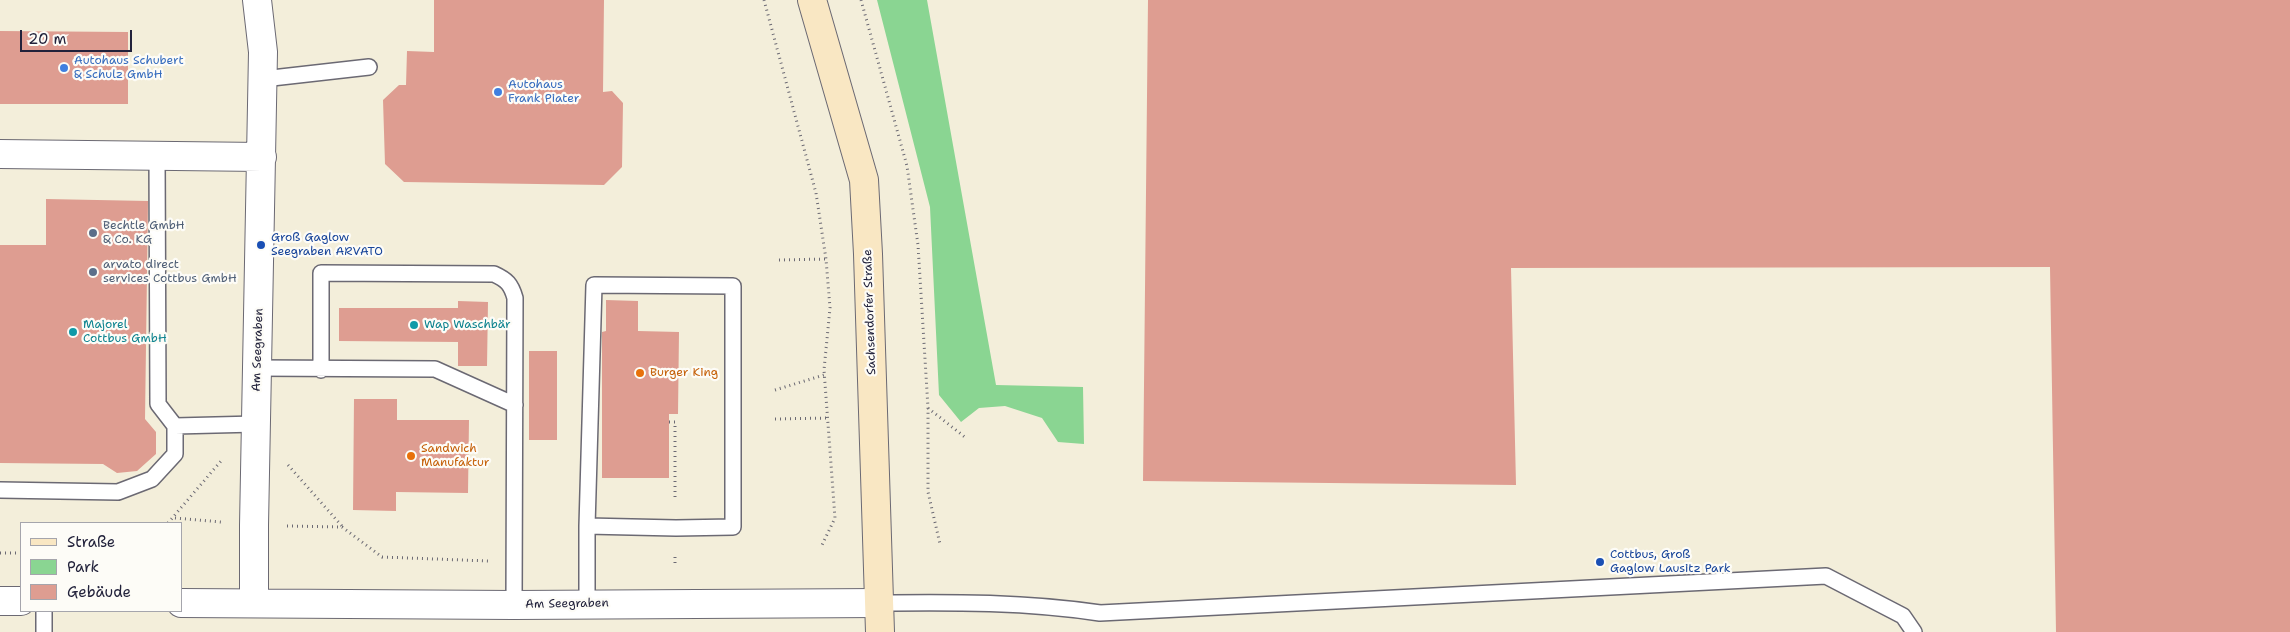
<!DOCTYPE html>
<meta charset="utf-8">
<style>
body{margin:0}
#map{position:relative;width:2290px;height:632px;overflow:hidden;background:#f3eeda;font-family:"Shantell Sans",sans-serif}
canvas{display:block}
.legend{position:absolute;left:20px;top:522px;width:162px;height:90px;box-sizing:border-box;background:#fdfcf7;border:1px solid #a5a5ac;margin:0;padding:6px 9px;list-style:none;font-size:15px;color:#22223b}
.legend li{display:flex;align-items:center;gap:10px;height:25px}
.legend b{width:25px;border:1px solid #a5a5ac}
.scale{position:absolute;left:20px;top:30px;width:112px;height:22px;box-sizing:border-box;border:2px solid #22223b;border-top:0;padding-left:6px;font-size:15px;line-height:18px;white-space:nowrap;color:#22223b;-webkit-text-stroke:4px #fdfcf7;paint-order:stroke}
</style>
<div id="map">
<canvas width="2290" height="632"></canvas>
<ul class="legend">
<li><b style="height:6px;background:#f9e7c3"></b>Straße</li>
<li><b style="height:14px;background:#8ad592"></b>Park</li>
<li><b style="height:14px;background:#de9d91"></b>Gebäude</li>
</ul>
<div class="scale">20 m</div>
</div>
<script>
const ctx = document.querySelector('canvas').getContext('2d');
ctx.lineJoin = 'round';
function fillPath(path, color) { ctx.fillStyle = color; ctx.fill(path, 'evenodd'); }
function stroke(path, color, width, dash) { ctx.strokeStyle = color; ctx.lineWidth = width; ctx.lineCap = dash ? 'butt' : 'round'; ctx.setLineDash(dash || []); ctx.stroke(path); }
function label(font, color, halo, rows, align = 'center') {
  ctx.font = font + ' "Shantell Sans",sans-serif'; ctx.lineWidth = 4.5; ctx.setLineDash([]); ctx.textBaseline = 'middle'; ctx.strokeStyle = halo; ctx.fillStyle = color; for (const [text, x, y, turn = 0] of rows) {
    ctx.save(); ctx.translate(x, y); ctx.rotate((+turn || 0) * Math.PI / 180); ctx.textAlign = isNaN(turn) ? turn : align; if (halo) ctx.strokeText(text, 0, 0); ctx.fillText(text, 0, 0); ctx.restore();
  }
}
fillPath(new Path2D(`
 M877 0H927L996 385 1083 387 1084 444 1058 442 1042 418 1005 406 979 408 961 422 939 395 930 207Z`), '#8ad592');
fillPath(new Path2D(`
 M434 0H604L603 92 612 91 623 103 622 167 604 185 404 182 385 164 383 100 399 85H406L407 51 434 52Z
 M1148 0H2290V632H2056L2050 267 1511 268 1516 485 1143 481Z
 M0 31 128 32V104H0Z
 M46 199 148 201 145 419 156 432V454L137 471 117 473 103 464 0 463V245H46Z
 M606 300 638 301V331L679 332 678 414H669V478H602V332L606 331Z
 M458 301 488 302 487 366H458V342L339 341V308H458Z
 M529 351H557V440H529Z
 M354 399H397V420H469L468 493 396 492V511L353 510Z`), '#de9d91');
const lane = new Path2D(`
 M263 79 369 67
 M157 155 158 404 175 426
 M594 285 733 286V527L676 528 587 526Z
 M257 368 435 369 515 405
 M321 370V273L494 274C507 280 511 284 515 298L514 605
 M0 490 118 492 152 479 175 454V426L256 424
 M587 526V604
 M880 603C953 602 1027 602 1100 613L1826 576 1903 616 1914 632
 M44 611V632`);
const street = new Path2D(`
 M0 154 262 157
 M0 601H21
 M181 603 514 605 880 603
 M254 603V525L263 52 257 0`);
const secondary = new Path2D(`
 M812 0 864 180 868 254 880 632`);
stroke(lane, '#6b6973', 18);
stroke(street, '#6b6973', 30);
stroke(secondary, '#6b6973', 30);
stroke(new Path2D(`
 M764 0 816 193 826 259 830 308 824 370 835 518 822 545
 M861 0 907 166 918 245 928 408V492L940 544
 M779 260 826 259
 M775 390 824 375
 M928 408 966 438
 M775 419 828 418
 M669 422H675V500
 M288 465 342 526
 M175 518 221 522
 M168 523 221 461
 M287 526 342 527 382 557 488 561
 M0 553H21
 M675 563V554`), '#6b6973', 3, [1, 4]);
stroke(lane, '#fff', 15);
stroke(street, '#fff', 28);
stroke(secondary, '#f9e7c3', 28);
for (const [x, y, r, color] of [
 [64,68,5,"#3f7fe0"],
 [498,92,5,"#3f7fe0"],
 [93,233,5,"#5c6f8a"],
 [261,245,5,"#1a4fb4"],
 [93,272,5,"#5c6f8a"],
 [414,325,5,"#0f9aa8"],
 [73,332,5,"#0f9aa8"],
 [640,373,5,"#e8710a"],
 [411,456,5,"#e8710a"],
 [1600,562,5,"#1a4fb4"]
]) { const dot = new Path2D(); dot.arc(x, y, r, 0, 2 * Math.PI); ctx.fillStyle = color; ctx.fill(dot); stroke(dot, '#fdfcf7', 2); }
label('12px', '#366cbe', '#fdfcf7', [
 ["Autohaus Schubert",74,61],
 ["& Schulz GmbH",74,75],
 ["Autohaus",508,85],
 ["Frank Piater",508,99]
], 'left');
label('12px', '#4e5e75', '#fdfcf7', [
 ["Bechtle GmbH",103,226],
 ["& Co. KG",103,240],
 ["arvato direct",103,265],
 ["services Cottbus GmbH",103,279]
], 'left');
label('12px', '#164399', '#fdfcf7', [
 ["Groß Gaglow",271,238],
 ["Seegraben ARVATO",271,252],
 ["Cottbus, Groß",1610,555],
 ["Gaglow Lausitz Park",1610,569]
], 'left');
label('12px', '#22223b', '#fdfcf7', [
 ["Sachsendorfer Straße",870,312,-92],
 ["Am Seegraben",258,350,-88],
 ["Am Seegraben",567,604,-1]
]);
label('12px', '#0d838f', '#fdfcf7', [
 ["Majorel",83,325],
 ["Cottbus GmbH",83,339],
 ["Wap Waschbär",424,325]
], 'left');
label('12px', '#c56008', '#fdfcf7', [
 ["Burger King",650,373],
 ["Sandwich",421,449],
 ["Manufaktur",421,463]
], 'left');
</script>
